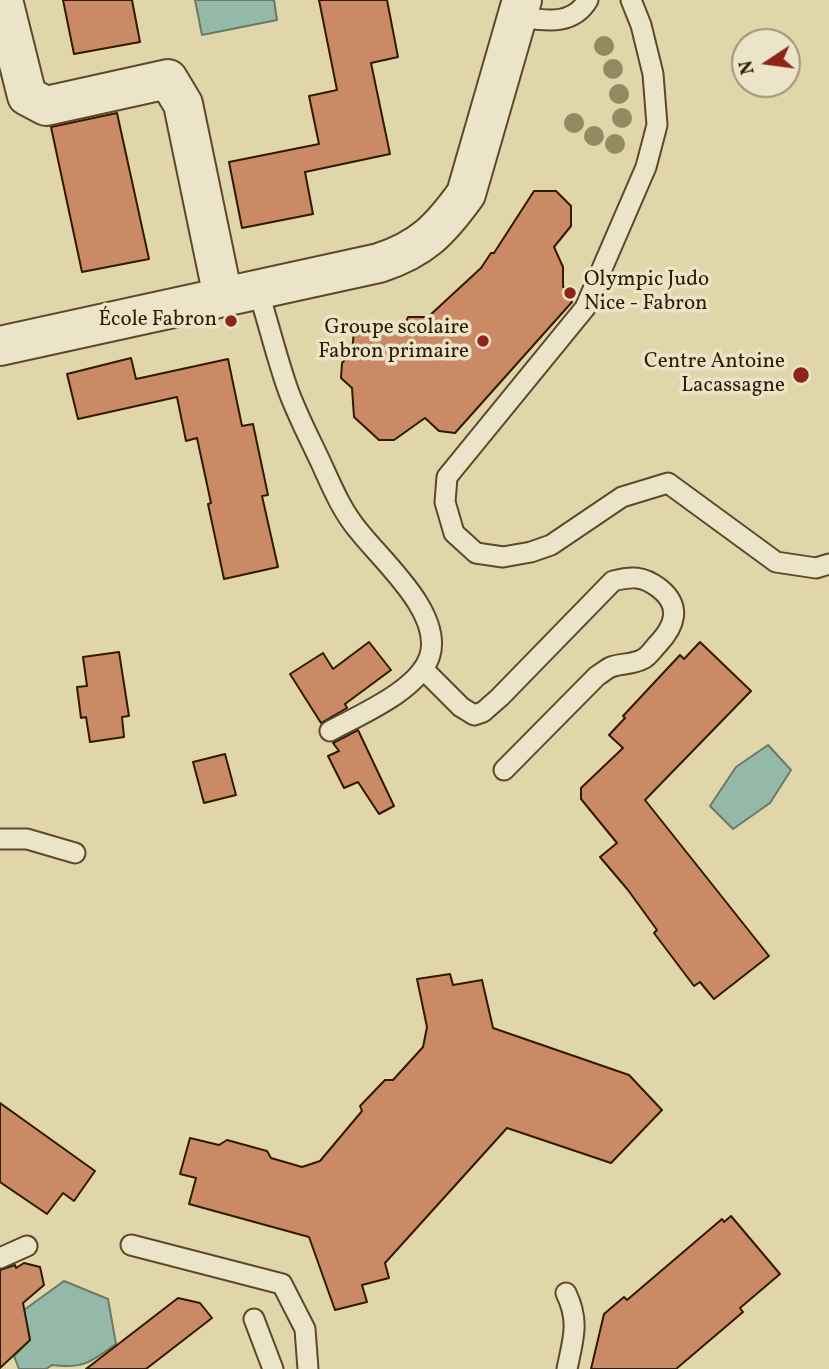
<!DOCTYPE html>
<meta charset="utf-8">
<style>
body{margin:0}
#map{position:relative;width:829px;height:1369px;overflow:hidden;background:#e1d5aa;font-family:Vollkorn,serif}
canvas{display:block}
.north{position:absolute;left:731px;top:28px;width:70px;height:70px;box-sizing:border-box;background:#ece4c8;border:2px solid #a19379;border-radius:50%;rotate:257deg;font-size:19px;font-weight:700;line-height:28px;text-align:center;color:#301a02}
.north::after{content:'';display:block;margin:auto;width:24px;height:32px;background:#8f2418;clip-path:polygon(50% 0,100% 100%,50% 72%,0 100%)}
</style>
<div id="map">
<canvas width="829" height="1369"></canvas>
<div class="north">N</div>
</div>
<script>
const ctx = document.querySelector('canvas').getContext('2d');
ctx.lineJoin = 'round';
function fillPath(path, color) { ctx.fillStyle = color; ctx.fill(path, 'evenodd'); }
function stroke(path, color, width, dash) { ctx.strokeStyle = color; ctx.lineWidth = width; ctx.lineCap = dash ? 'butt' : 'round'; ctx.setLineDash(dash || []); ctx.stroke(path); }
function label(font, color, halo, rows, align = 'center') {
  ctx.font = font + ' Vollkorn,serif'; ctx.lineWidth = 7; ctx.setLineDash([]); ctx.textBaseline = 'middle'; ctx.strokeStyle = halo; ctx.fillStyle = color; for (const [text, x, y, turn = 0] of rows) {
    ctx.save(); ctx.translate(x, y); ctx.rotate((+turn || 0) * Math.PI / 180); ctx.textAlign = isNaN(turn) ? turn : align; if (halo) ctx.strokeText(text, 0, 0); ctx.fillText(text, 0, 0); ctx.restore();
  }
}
const water = new Path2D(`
 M195 0H274L277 20 202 35Z
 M768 745 791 770 770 803 733 829 710 806 736 767Z
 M64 1281 108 1299 116 1344C91 1362 84 1369 52 1365L46 1369H19L14 1356 30 1340 24 1310Z`);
fillPath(water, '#94b9a9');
stroke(water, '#6c7966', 2);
const building = new Path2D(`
 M63 0H132L140 42 74 54Z
 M319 0H387L398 57 371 63 390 154 305 172 313 214 242 228 229 162 319 144 309 96 337 90Z
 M117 113 149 259 82 272 51 127Z
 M534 191H556L571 206V226L554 247 563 267V287L568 289 566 294 572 302 455 433 439 431 425 418 394 440H379L354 417 352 388 341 378 342 363 352 352 354 331 404 327 408 317H428L481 268 491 253H494Z
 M131 358 136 379 228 359 242 426 253 424 268 495 262 496 278 567 224 579 208 504 211 503 197 438 186 441 177 397 78 419 67 374Z
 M369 642 391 670 345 704 347 708 321 723 290 674 323 653 333 669Z
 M700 642 751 691 645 800 769 956 714 999 700 982 694 986 654 933 657 930 628 890 600 857 617 843 581 799V788L623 748 609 735 625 718 623 716 680 655 684 659Z
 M119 652 129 716 122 717 124 737 90 742 86 717 81 718 77 687 87 686 83 657Z
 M358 730 394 806 379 814 358 782 344 788 328 756 339 751 333 743Z
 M225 754 236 795 204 803 193 762Z
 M450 974 453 985 482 980 493 1028 629 1075 662 1110 611 1163 507 1128 385 1263 389 1278 362 1285 367 1302 335 1310 309 1237 189 1204 196 1178 180 1174 190 1138 219 1145 227 1140 267 1151 271 1158 302 1167 320 1161 362 1111 360 1106 385 1080H393L423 1047 427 1027 417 979Z
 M0 1103 95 1171 74 1201 63 1193 47 1214 0 1182Z
 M731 1216 780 1274 740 1308 743 1312 676 1369H591L604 1314 624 1297 627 1300 722 1219 724 1222Z
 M24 1263 40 1267 44 1285 23 1303 30 1340 0 1368V1270L15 1265 16 1268Z
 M178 1298 200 1303 212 1318 146 1369H86Z`);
fillPath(building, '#ca8a65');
stroke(building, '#301a02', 2);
const service = new Path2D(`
 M631 0 641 25 653 74 657 125 646 167 585 308 447 477 445 502 454 533 476 553 503 557 531 552 551 545 622 497 668 483 776 562 816 568 829 564
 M517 17C544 20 572 27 588 0
 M258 290C268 322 276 355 287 387 296 413 310 439 322 465 332 487 342 511 358 530 382 561 442 612 430 655 420 690 359 715 330 731
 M423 669 461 707 474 715 483 712 500 697 613 581C632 576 643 576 659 588 682 606 675 626 658 644 653 649 649 656 643 659 632 665 621 663 611 667 606 669 601 674 597 676L504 770
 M0 839H27L75 853
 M131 1245 282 1284 305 1329 308 1369
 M0 1258 27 1246
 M566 1293C580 1322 573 1339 567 1369
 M254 1319 273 1369`);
const minor = new Path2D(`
 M3 0 27 96 46 106 168 79 183 104 223 297`);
const tertiary = new Path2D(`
 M0 346 379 263C422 249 440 230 466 194L522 0`);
stroke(service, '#5c492c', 23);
stroke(minor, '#5c492c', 42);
stroke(tertiary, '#5c492c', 42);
stroke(service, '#ece4c8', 19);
stroke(minor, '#ece4c8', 38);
stroke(tertiary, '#ece4c8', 38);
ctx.fillStyle = '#958964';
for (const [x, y] of [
 [604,46],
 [613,69],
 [619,94],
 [622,118],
 [574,123],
 [594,136],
 [615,144]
]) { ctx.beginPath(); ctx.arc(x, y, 10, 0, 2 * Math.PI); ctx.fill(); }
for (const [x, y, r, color] of [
 [570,293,7,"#8f2418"],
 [231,321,7,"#8f2418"],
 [483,341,7,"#8f2418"],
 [801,375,9,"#8f2418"]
]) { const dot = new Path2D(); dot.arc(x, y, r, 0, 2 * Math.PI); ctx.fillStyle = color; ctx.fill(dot); stroke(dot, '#ece4c8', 2.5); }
label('21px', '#301a02', '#ece4c8', [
 ["Olympic Judo",584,281,"left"],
 ["Nice - Fabron",584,305,"left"],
 ["École Fabron",217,321],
 ["Groupe scolaire",469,329],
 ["Fabron primaire",469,353],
 ["Centre Antoine",785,363],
 ["Lacassagne",785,387]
], 'right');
</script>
